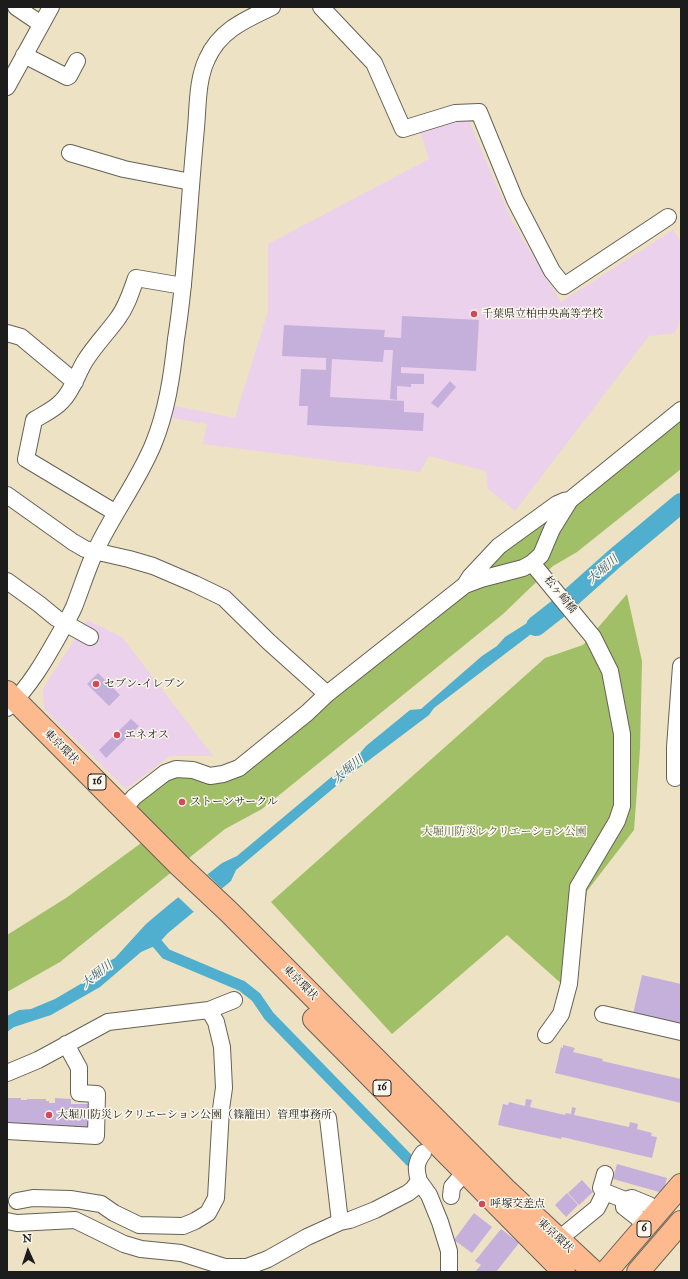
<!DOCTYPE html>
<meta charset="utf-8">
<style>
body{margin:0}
#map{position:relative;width:688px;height:1279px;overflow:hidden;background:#ede2c3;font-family:"IM FELL Great Primer",serif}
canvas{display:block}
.frame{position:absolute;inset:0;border:8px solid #1c1c1c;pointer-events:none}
.north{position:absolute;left:8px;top:1231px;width:40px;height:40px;-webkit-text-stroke:3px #fbf7ec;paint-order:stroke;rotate:357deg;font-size:11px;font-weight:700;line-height:16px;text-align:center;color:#1c1c1c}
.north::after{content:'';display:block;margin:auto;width:14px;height:18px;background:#1c1c1c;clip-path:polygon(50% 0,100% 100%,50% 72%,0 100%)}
</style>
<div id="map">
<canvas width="688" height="1279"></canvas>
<div class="frame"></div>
<div class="north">N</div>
</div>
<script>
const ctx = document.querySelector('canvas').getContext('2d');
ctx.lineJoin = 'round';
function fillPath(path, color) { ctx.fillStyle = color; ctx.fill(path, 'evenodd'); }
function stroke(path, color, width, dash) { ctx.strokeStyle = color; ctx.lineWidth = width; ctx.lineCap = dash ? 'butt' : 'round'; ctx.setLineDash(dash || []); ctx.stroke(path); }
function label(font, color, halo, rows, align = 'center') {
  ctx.font = font + ' "IM FELL Great Primer","Noto Serif JP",serif'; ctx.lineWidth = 3; ctx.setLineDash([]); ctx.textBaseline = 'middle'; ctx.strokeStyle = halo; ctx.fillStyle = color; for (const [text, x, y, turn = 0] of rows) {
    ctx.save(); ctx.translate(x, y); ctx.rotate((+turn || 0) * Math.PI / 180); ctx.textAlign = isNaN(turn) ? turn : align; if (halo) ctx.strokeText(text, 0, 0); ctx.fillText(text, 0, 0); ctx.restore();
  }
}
fillPath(new Path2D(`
 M452 121H469L512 221 561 302 673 230 681 243V317L675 333 649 336 515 511 488 489 486 471 429 456 420 472 203 444 207 424 172 418 175 406 235 418 268 311V244L429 159 420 131Z
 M87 620 122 637 213 756H170L126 789 44 709 43 689Z`), '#ebd1eb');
fillPath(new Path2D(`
 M681 414V469L577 552 553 566 503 614 262 809 225 829 60 962 7 992V935L66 898 159 830 135 804 167 776 217 779 498 552Z
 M627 594 642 661 640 749 634 830 587 891 573 991 564 986 507 935 392 1034 271 902 545 658 583 645Z`), '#a1bf67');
fillPath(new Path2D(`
 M554 606 560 612 434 708 429 715 348 776 236 870 231 881 168 933 157 945 141 952 100 987 51 1015 14 1027 7 1032V1016L19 1010 31 1009 55 999 89 979 102 965 115 958 146 924 171 903 222 863 237 856 341 769 352 763 366 746 410 710 421 709 482 656 497 646 505 637Z`), '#50aece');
fillPath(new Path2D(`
 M206 873 223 890 195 913 177 896Z`), '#ede2c3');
stroke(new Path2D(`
 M150 935 166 954 242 986 256 997 269 1016 410 1161`), '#50aece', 11);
stroke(new Path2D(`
 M536 626 559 608 614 559 681 503`), '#50aece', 20);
fillPath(new Path2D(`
 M402 316 479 320 476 371 401 367V373L424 374V384H411V387L397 386V400L390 399 393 350H384L383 362 332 359 330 397 404 401V412L424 413 423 431 307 425 308 406H299L301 369 326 370V358L282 356 284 325 385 330 384 337 401 338Z
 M450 381 456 387 438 408 431 403Z
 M98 673 120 695 109 706 87 684Z
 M131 719 139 726 106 758 99 750Z
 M642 975 681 984V1025L633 1014Z
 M563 1045 575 1048 573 1052 603 1059 602 1061 681 1079V1103L555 1073 561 1047 563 1048Z
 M7 1098H21V1100H27V1099H46V1101H49V1103H55V1098L71 1099V1104H91L89 1130 7 1126Z
 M526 1099 532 1100 530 1107 565 1115 566 1113 571 1114 572 1107 576 1108 574 1115 629 1127 630 1122 638 1124 637 1129 652 1133 651 1136 657 1137 652 1158 562 1137 561 1139 498 1125 503 1104 508 1105 509 1102 525 1106Z
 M617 1164 667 1178 663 1193 613 1179Z
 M582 1180 593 1192 579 1205 568 1193Z
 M567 1193 578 1205 566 1217 555 1205Z
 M474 1213 492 1227 472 1253 454 1240Z
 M501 1229 519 1243 496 1272H475L481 1265 475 1261Z`), '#c5b0db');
const minor = new Path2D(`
 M16 7 41 24
 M321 7 374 63 403 129 455 113 479 112 515 200 552 271 564 286 668 217
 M24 55 67 77 69 76 77 61
 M7 87 51 7
 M70 153 124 169 191 182
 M7 333 21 337 75 382
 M7 495 73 542 85 549 129 559 153 566 195 584 224 598 269 642 327 694
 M116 513 26 459 34 420C44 414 55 409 62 401 73 390 77 374 85 361 95 345 108 332 118 318 127 306 131 292 136 278L183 286
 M532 563 593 637 610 671 622 734V806L617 821 578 887 569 984 561 1014 546 1035
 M7 581 39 604 56 618 90 637
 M465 585 481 579 523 568 532 563 541 555 552 529 570 500
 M681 666 675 747 681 748
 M7 708C29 688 45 660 59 635 64 626 70 616 74 607 81 589 87 570 95 552 112 515 137 483 153 445 167 411 172 376 176 339 179 321 181 303 183 284 188 232 191 180 196 128 198 106 197 80 207 59 220 30 245 20 272 7
 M675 747V778
 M124 809 134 797 165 773 176 769 193 770 210 776 223 774 239 768 307 713 327 694 465 585 470 577 499 546 557 504 564 501 570 500 681 410
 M603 1014 681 1032
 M7 1073 38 1060 108 1022 209 1010
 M328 1118 340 1222
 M7 1131 96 1136 97 1094 79 1093V1068L66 1044
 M419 1181 429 1195 440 1222 449 1251V1272
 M605 1192 601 1188 605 1174
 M451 1196 452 1187 465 1172
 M625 1200 624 1207 647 1225
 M17 1201 33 1198 70 1199 101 1204 114 1213 139 1225 183 1226 195 1221 208 1213 216 1198 221 1109 224 1088 222 1047 216 1022 209 1010 234 1000
 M7 1221 17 1223 75 1220 124 1244 141 1249 181 1253 225 1267H247L268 1259 307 1237 340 1222 350 1220 375 1210 408 1193 413 1189 419 1181C416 1170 415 1163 423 1153
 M559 1239 597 1208 605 1192 625 1200 632 1198 649 1205 657 1213`);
const highway = new Path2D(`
 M7 692 179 865 229 912 505 1189 594 1272
 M314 1019 564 1272
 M606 1272 681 1185
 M638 1272 681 1222`);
stroke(minor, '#656156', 18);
stroke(highway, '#656156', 24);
stroke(minor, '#fff', 16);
stroke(highway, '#fcba8e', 22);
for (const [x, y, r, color] of [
 [474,314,4,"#d1495b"],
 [96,684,4,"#d1495b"],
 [117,735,4,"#d1495b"],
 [182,802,4,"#d1495b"],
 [49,1115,4,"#d1495b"],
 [482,1204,4,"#d1495b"]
]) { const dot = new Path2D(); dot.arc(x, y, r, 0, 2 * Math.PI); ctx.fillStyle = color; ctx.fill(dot); stroke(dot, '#fbf7ec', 1.5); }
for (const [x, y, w] of [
 [97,782,18],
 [382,1088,18],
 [644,1229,14]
]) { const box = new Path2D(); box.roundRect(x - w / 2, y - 8, w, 16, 3); ctx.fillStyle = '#fbf7ec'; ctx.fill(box); stroke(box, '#1c1c1c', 1); }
label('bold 10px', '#1c1c1c', null, [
 ["16",97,782],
 ["16",382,1088],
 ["6",644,1229]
]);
label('11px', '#1c1c1c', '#fbf7ec', [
 ["千葉県立柏中央高等学校",482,314],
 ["セブン-イレブン",104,684],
 ["エネオス",125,735],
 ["ストーンサークル",190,802],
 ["大堀川防災レクリエーション公園（篠籠田）管理事務所",57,1115],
 ["呼塚交差点",490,1204]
], 'left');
label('11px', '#1c1c1c', '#fbf7ec', [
 ["松ヶ崎橋",560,595,51],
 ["東京環状",61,747,45],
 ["東京環状",300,983,45],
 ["東京環状",555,1236,43]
]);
label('11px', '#515d3a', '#fbf7ec', [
 ["大堀川防災レクリエーション公園",504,832]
]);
label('italic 12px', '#335e6c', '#fbf7ec', [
 ["大堀川",603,570,-41],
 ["大堀川",348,770,-39],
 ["大堀川",97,975,-38]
]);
</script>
